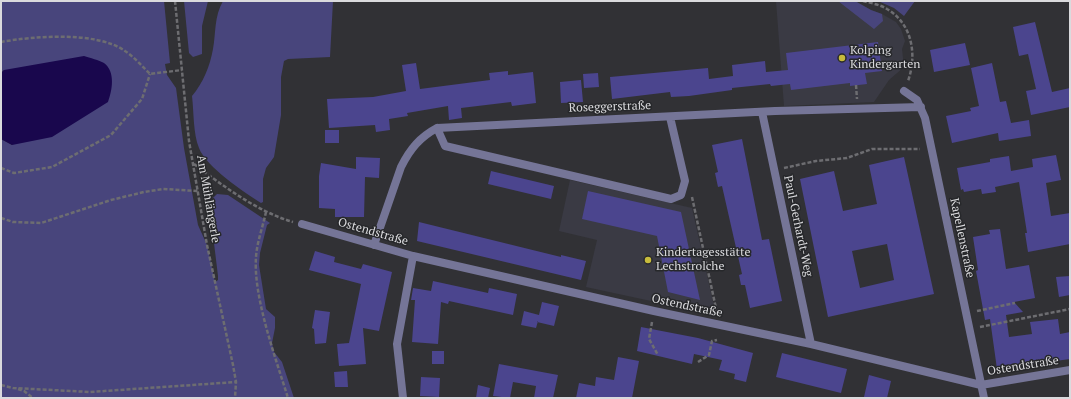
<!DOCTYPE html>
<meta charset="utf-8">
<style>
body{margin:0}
#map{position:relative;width:1071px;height:399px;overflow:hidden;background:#313135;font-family:"PT Serif",serif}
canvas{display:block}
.frame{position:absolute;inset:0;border:2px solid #dadadd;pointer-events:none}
</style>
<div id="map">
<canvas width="1071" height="399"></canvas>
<div class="frame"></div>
</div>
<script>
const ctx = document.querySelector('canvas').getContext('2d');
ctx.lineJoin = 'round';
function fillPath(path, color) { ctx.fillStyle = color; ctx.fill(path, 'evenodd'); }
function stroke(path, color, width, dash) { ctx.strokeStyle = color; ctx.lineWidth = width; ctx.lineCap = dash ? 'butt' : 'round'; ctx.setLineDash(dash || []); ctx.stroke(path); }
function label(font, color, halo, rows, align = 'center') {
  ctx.font = font + ' "PT Serif",serif'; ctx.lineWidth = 3; ctx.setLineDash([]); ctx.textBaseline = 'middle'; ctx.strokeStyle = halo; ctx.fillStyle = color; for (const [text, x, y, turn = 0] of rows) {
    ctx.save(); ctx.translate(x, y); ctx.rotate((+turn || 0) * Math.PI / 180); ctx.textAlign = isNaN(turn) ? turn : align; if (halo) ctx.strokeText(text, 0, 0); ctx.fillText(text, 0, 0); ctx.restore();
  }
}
fillPath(new Path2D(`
 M776 1H855L871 10 882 14 896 22 901 29 905 41 902 49 904 67 889 80 874 102 784 106Z
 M570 180 692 208 716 315 586 287 597 240 559 231Z`), '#3a3a44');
fillPath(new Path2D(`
 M1 1H164L170 63 165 64 167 75 176 88 184 148 198 225 207 245 215 282 218 280V276L209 202 217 194 228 195 270 223 267 225 260 253 259 265 266 309 275 317V328L272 343 274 352 282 362 294 398H1V139L12 145 4 70 1 73Z
 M184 1H208L202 26V54L193 57 189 53Z
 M223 1H333L330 57 288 59 284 61 281 77V115L274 157 266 168 263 179V202L261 203C244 192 206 167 199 148 193 133 194 113 192 96 203 83 210 66 213 49 216 32 214 17 223 1Z
 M838 1H855L871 10 882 14 883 21 874 29Z
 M878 1H915L904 16 894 8Z`), '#48457c');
fillPath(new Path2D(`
 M84 56C90 58 99 60 104 63 116 72 112 91 108 102L52 137 12 145 1 139V73L4 70Z`), '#19074d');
fillPath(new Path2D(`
 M1035 22 1052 92 1070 88V107L1031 115 1026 91 1036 89 1028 54 1019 56 1013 27Z
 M878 42 882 71 865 73 867 84 850 86V83L791 90 790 84 771 86 770 84 732 88V90L689 96 671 97 670 92 612 99 610 77 708 68 709 79 733 76 732 65 765 61 766 72 788 70 786 53Z
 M965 43 970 65 934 72 930 50Z
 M416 63 420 89 490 80 489 73 508 71V75L533 72 536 103 512 106 511 102 461 108 462 118 449 120 448 106 407 113 408 116 389 119 390 130 376 132 375 125 329 128 327 99 373 97 406 91 402 65Z
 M992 63 1000 102 1006 101 1011 123 1029 120 1031 136 999 141 998 133 952 143 946 116 971 111 970 108 979 106 971 68Z
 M598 73 599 87 584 88 583 74Z
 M581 80 583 102 561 103 560 82Z
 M325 130H339V143H325Z
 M742 139 762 240 769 239 782 301 750 308 745 285H741L739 275 742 274 722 186 718 187 715 173 718 172 712 145Z
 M1056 155 1061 180 1046 183 1051 216 1070 213V244L1028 252 1025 233H1027L1019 182 995 187 996 192 982 194 981 189 964 192 963 189 961 190 957 168 990 162V159L1009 156 1011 171 1033 167 1032 159Z
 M356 157 380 158 379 178 365 177 364 217H335V209L319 208V176L321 163 356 169Z
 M904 157 934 294 828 317 800 179 834 171 843 211 877 204 869 165ZM887 244 894 280 860 288 852 251Z
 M491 171 554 186 551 199 488 184Z
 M588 191 681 212 700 300 668 292 657 236 582 219Z
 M419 222 561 257V255L586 261 581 280 417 241Z
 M1000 229 1006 269 1029 265 1035 298 1014 302 1023 312 1006 315 1009 337 1032 334 1030 322 1058 319 1060 334 1070 332V359L997 369 990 319 985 320 976 271 978 270 973 237 990 234 989 230Z
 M315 251 335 257 334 262 361 269 363 264 392 272 379 331 363 328 366 364 339 366 337 344 349 343 361 284 309 270Z
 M1070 276V295L1059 297 1056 277Z
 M433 281 488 293 489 288 517 294 513 315 449 301 448 304 441 302 438 344 412 342 415 300H411L413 288 431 291Z
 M542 302 559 306 554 326 537 322 538 321 536 328 521 325 524 311 539 315Z
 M315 310 330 312 326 343 315 344 314 329 312 328Z
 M641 327 698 338 753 353 746 382 734 379 735 374 719 370 722 360 694 354 692 364 637 351Z
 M432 351H444V364H432Z
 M782 353 847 369 841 393 776 377Z
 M618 357 639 361 632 398H576L579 383 595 386 596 377 614 380Z
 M499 364 558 375 553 398H534L536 386 513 382 510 398 493 396Z
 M347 371 348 387H335L334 372Z
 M869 375 891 381 887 398 864 397Z
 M421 377 440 378 439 397 420 396Z
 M478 385 490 388 488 398H476Z`), '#4b458e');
stroke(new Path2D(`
 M175 1 189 141 207 245 233 365 236 382 235 398
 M863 1C871 3 881 5 887 9 913 24 917 56 908 81
 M1 42C34 36 97 31 125 51 134 57 142 66 150 74L182 70
 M856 85 857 99
 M194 164C223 186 258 212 293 222
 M1 168 14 173 52 167 111 135 142 99 150 74
 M784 168 816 161 847 158 872 149H920
 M692 197 717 313
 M266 212C263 226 257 242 256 257 253 297 276 359 288 398
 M1 218 13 222 41 223 111 200 144 192 163 189 198 191
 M977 311 1015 303
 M652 322 649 339 658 355
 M980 327 1070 309
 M698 362 709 355 712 341 717 340
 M1 385 13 388 90 392 236 382
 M18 389 24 391 33 398`), '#6d6d71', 2.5, [4, 2]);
stroke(new Path2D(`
 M904 91 917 100 925 118 984 398
 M762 112 811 344
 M437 128 445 146 671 199 681 195 685 181 670 117
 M302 224 413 256 654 311 811 344 981 385 1070 370
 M374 245 401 167C410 149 420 137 437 128L775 111 921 107
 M403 398 397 344 413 256`), '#757597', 8);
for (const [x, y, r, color] of [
 [842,58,4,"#c7bb3c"],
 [648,260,4,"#c7bb3c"]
]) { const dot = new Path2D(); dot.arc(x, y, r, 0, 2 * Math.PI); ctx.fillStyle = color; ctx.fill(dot); stroke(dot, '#27282b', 1.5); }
label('12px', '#dadadd', '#27282b', [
 ["Kolping",850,51],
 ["Kindergarten",850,65],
 ["Kindertagesstätte",656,253],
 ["Lechstrolche",656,267]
], 'left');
label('12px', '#dadadd', '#27282b', [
 ["Roseggerstraße",610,107,-2],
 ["Am Mühlängerle",208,199,80],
 ["Paul-Gerhardt-Weg",798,226,78],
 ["Ostendstraße",373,232,16],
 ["Kapellenstraße",962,238,78],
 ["Ostendstraße",687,306,12],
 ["Ostendstraße",1023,366,-9]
]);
</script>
